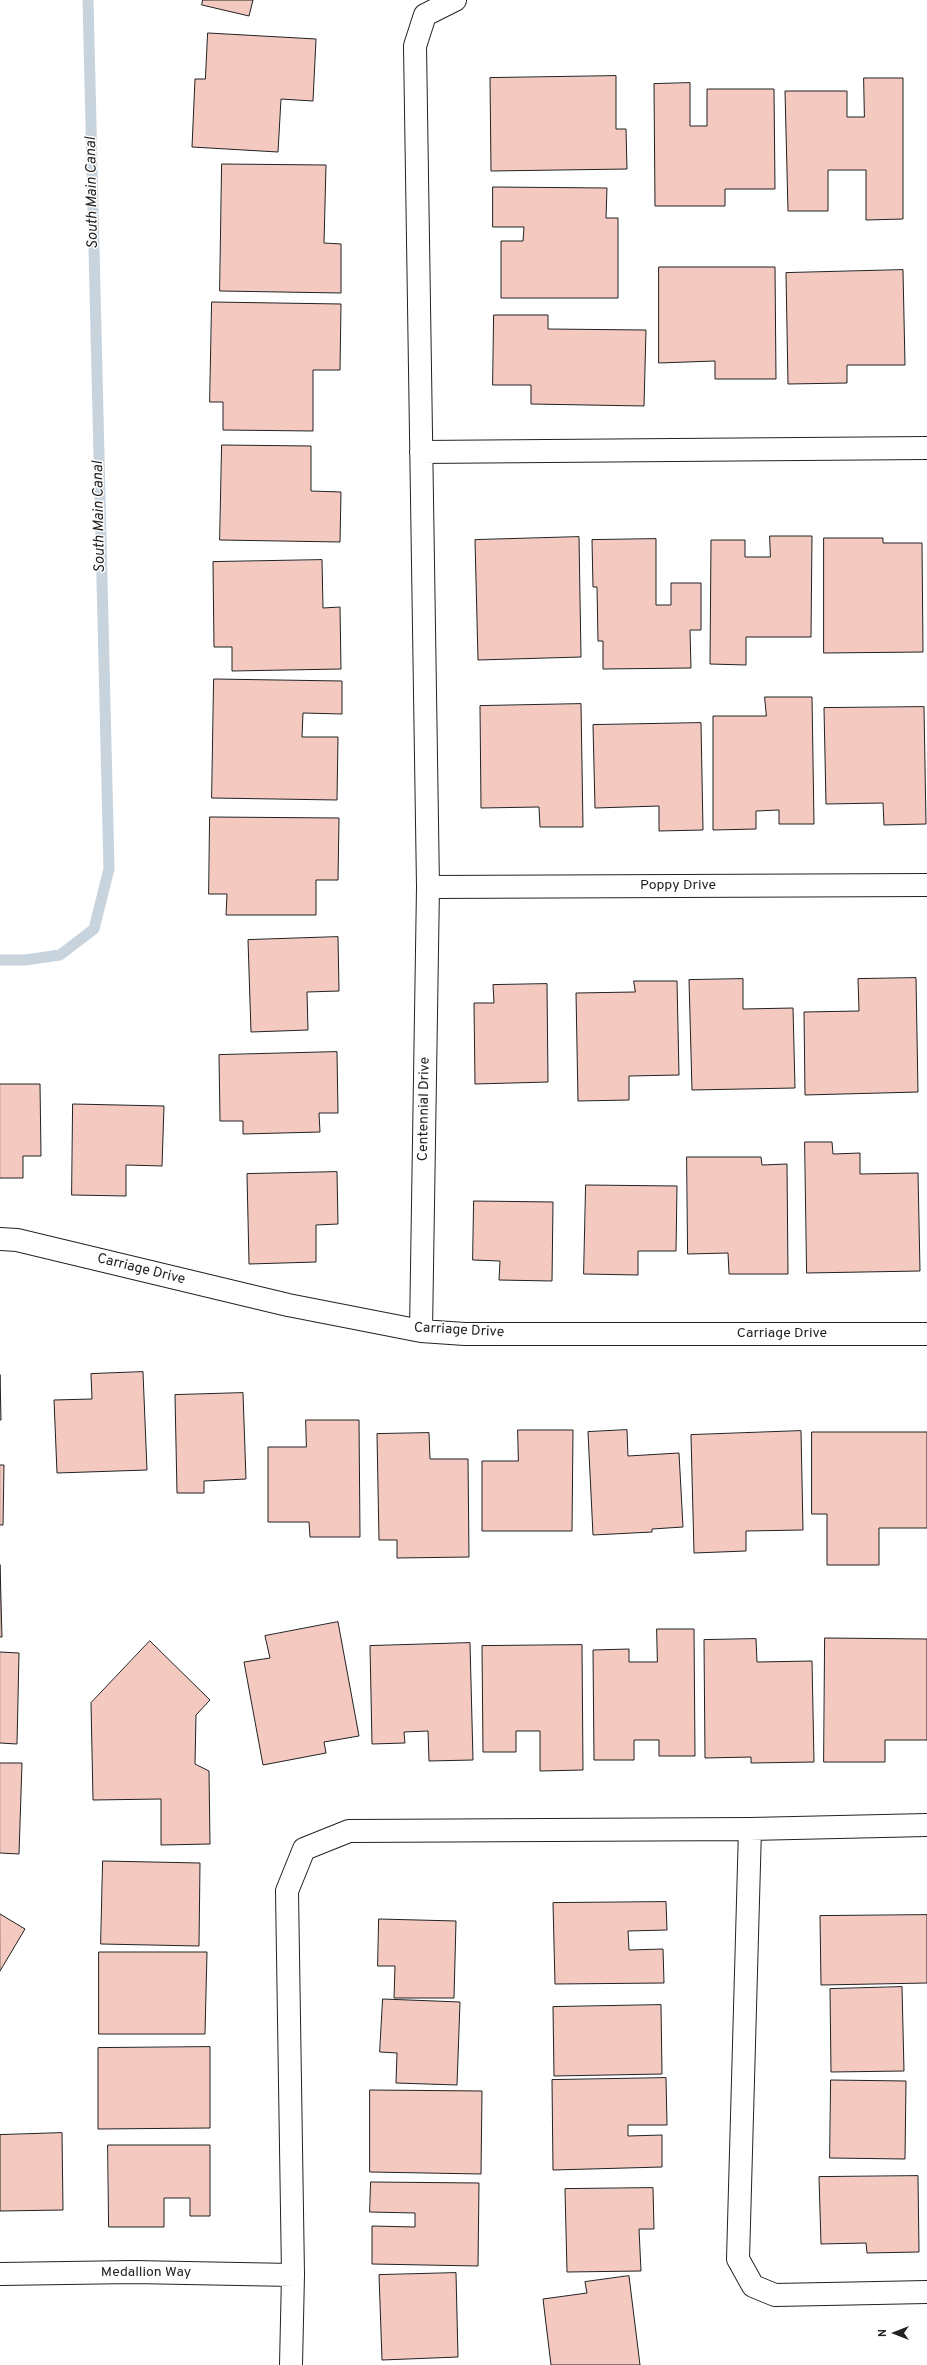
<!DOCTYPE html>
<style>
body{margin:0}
#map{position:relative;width:927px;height:2365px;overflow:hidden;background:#fff;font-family:Overpass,sans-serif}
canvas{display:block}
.north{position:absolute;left:875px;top:2313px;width:40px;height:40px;-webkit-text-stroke:3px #fff;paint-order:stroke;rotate:270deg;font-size:11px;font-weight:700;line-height:16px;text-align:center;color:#222}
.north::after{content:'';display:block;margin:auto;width:14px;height:18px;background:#222;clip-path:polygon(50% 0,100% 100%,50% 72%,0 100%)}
</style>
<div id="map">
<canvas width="927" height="2365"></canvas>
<div class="north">N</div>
</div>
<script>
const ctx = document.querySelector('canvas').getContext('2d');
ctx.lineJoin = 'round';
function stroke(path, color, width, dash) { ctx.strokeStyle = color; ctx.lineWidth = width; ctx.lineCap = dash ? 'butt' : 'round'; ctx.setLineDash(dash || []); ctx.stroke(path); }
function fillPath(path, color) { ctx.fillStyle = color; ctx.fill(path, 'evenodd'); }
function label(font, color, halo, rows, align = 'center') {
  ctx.font = font + ' Overpass,sans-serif'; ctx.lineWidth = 3; ctx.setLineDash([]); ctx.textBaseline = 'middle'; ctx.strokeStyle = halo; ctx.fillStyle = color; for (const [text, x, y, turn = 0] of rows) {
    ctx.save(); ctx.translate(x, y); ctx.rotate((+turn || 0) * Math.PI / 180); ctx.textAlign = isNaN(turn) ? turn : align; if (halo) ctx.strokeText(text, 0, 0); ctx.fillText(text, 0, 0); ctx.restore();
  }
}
stroke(new Path2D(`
 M0 960H25L60 955 94 929 109 869 88 0`), '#c7d3dd', 11);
const building = new Path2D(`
 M203 0H253L249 16 202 5Z
 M208 33 316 39 313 101 281 99 278 152 192 147 195 79H205Z
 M616 76V129H626L627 169 491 171 490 78Z
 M864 78H903V219L866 220V170H828V211H788L785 91H847V117H864Z
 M690 83V126H707V89H774L775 189H725V206H655L654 84Z
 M222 164 326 165 324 243 341 244V293L220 291Z
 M493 187 607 188 606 218H618V298H501V241H523L524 227H493Z
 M659 267H775L776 379H715V361L659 363Z
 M903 270 905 365H847V383L788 384 786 273Z
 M212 302 341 304 340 370H313V431L223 430V402H210Z
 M494 315H548V329L646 330 644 406 531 404V385H493Z
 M222 445 311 446V491L341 492 340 542 220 540Z
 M770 536H812L811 637H746V665L710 664 711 540H745V557H770Z
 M579 537 581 657 478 660 475 540Z
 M824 538H883V543H922L923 652 824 653Z
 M656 539V605H671V583H701V630H690L691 668 603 669V641H598L597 587H593L592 540Z
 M322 560 323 608 340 607 341 669 232 671V647H214L213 562Z
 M214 679 342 681V714L303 713 302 737H338L337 800 212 798Z
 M765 697H812L814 824H779V810L756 811V829L713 830V716H766Z
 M581 704 583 827H540L539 807 481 808 480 706Z
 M924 707 926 824 884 825 883 803 826 804 824 708Z
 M701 723 703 830 659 831V806L595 808 593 725Z
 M210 817 339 818 338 880H316V915H226L227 894H209Z
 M338 937 339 991 307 992 308 1030 251 1032 248 940Z
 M916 978 918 1092 805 1095 804 1012 859 1011 858 979Z
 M743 979V1009L793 1008 795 1088 692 1090 689 980Z
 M634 981H677L679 1075 629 1076V1100L578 1101 576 993 635 992Z
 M547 984 548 1082 475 1084 474 1003H494L493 985Z
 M337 1052 338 1113H319L320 1132 243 1134V1121H220L219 1055Z
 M0 1084H40L41 1156H23V1178H0Z
 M73 1104 164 1106 162 1166 126 1165V1196L72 1195Z
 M805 1142H832L833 1154 860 1153V1174L918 1173 920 1271 807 1273Z
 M687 1157H761L762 1165 787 1164 788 1274H729L728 1253 688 1254Z
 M337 1172 338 1224 316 1225V1262L249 1264 247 1174Z
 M586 1185 677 1186 676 1251H638V1275L584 1274Z
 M474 1201 553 1202 552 1281 499 1280 500 1261 473 1260Z
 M143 1372 147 1470 57 1473 54 1400 92 1399 91 1374Z
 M0 1375 1 1420H0Z
 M243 1393 246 1479 204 1481V1493H177L175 1395Z
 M306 1420H359L360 1537H310L309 1522H268V1447H306Z
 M518 1430H573L572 1531H482V1461H518Z
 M627 1430 628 1456 679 1453 683 1527 652 1529V1532L593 1535 588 1432Z
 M801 1431 803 1530 746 1531V1551L694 1553 691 1435Z
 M812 1432H927V1528H879V1565H827V1514H812Z
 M429 1433 430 1459H468L469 1557 397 1558V1540H379L377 1434Z
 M0 1465H4L3 1525H0Z
 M0 1565 2 1637H0Z
 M338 1622 359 1736 324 1742 326 1753 263 1765 244 1662 270 1658 265 1636Z
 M657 1629H694L695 1756H659V1740H634V1760H594L593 1650 629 1649V1662H657Z
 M825 1638 927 1639V1740H885V1762H824Z
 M756 1639 757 1662 812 1661 814 1762 751 1763V1757L705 1758 704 1640Z
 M150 1641 210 1700 196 1715 195 1764 209 1771 210 1844 161 1845V1799L93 1800 91 1703Z
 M470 1643 473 1760 429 1761 428 1731 404 1732 405 1743 372 1744 370 1646Z
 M582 1645 583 1770 540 1771V1731H516V1752H483L482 1646Z
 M0 1652 19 1653 17 1744 0 1743Z
 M0 1763H22L19 1854 0 1853Z
 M103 1861 200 1863 199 1946 101 1944Z
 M666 1902 667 1930 628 1931 629 1950 663 1949 664 1983 555 1984 553 1903Z
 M0 1914 25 1929 0 1971Z
 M927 1915V1983L821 1985 820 1916Z
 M379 1919 456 1921 454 1998H394L395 1966H378Z
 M99 1952H207L205 2034H99Z
 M902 1987 904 2071 831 2072 830 1989Z
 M383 1999 460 2002 457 2085 396 2083 397 2053 380 2052Z
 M661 2005 662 2074 554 2076 553 2007Z
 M210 2047V2128L98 2129V2048Z
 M666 2078 667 2125H628V2136L662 2135V2167L553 2170 552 2080Z
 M831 2080 906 2081 905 2159 830 2158Z
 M370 2090 482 2091 481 2174 370 2172Z
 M62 2133 63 2210 0 2211V2135Z
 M108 2145H210V2216H190V2198H164V2227H109Z
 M918 2176 919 2252 867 2253 866 2243 821 2244 819 2177Z
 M371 2182 479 2183 478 2266 372 2264V2226L415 2227V2213L370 2212Z
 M653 2188 654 2229H639L641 2271 567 2272 565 2189Z
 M456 2273 458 2357 382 2360 379 2275Z
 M629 2276 640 2365H551L543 2299 587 2293 585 2282Z`);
fillPath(building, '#f3c9c0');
stroke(building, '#222', 1);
const minor = new Path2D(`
 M421 452 927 448
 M428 887 927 885
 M0 1239 17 1240 288 1305 421 1331 465 1334H927
 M421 1331 428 887 415 46 425 15 455 0
 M750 1829 738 2259 753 2286 775 2295 927 2292
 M0 2274 133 2272 293 2275
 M291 2365 293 2275 287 1891 304 1849 349 1831 750 1829 927 1825`);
stroke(minor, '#222', 24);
stroke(minor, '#fff', 22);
label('14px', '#222', '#fff', [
 ["Poppy Drive",678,886],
 ["Centennial Drive",425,1109,-89],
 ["Carriage Drive",141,1270,14],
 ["Carriage Drive",459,1331,3],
 ["Carriage Drive",782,1334],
 ["Medallion Way",146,2273]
]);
label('italic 15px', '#222', '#fff', [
 ["South Main Canal",93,193,-91],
 ["South Main Canal",100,517,-91]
]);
</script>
